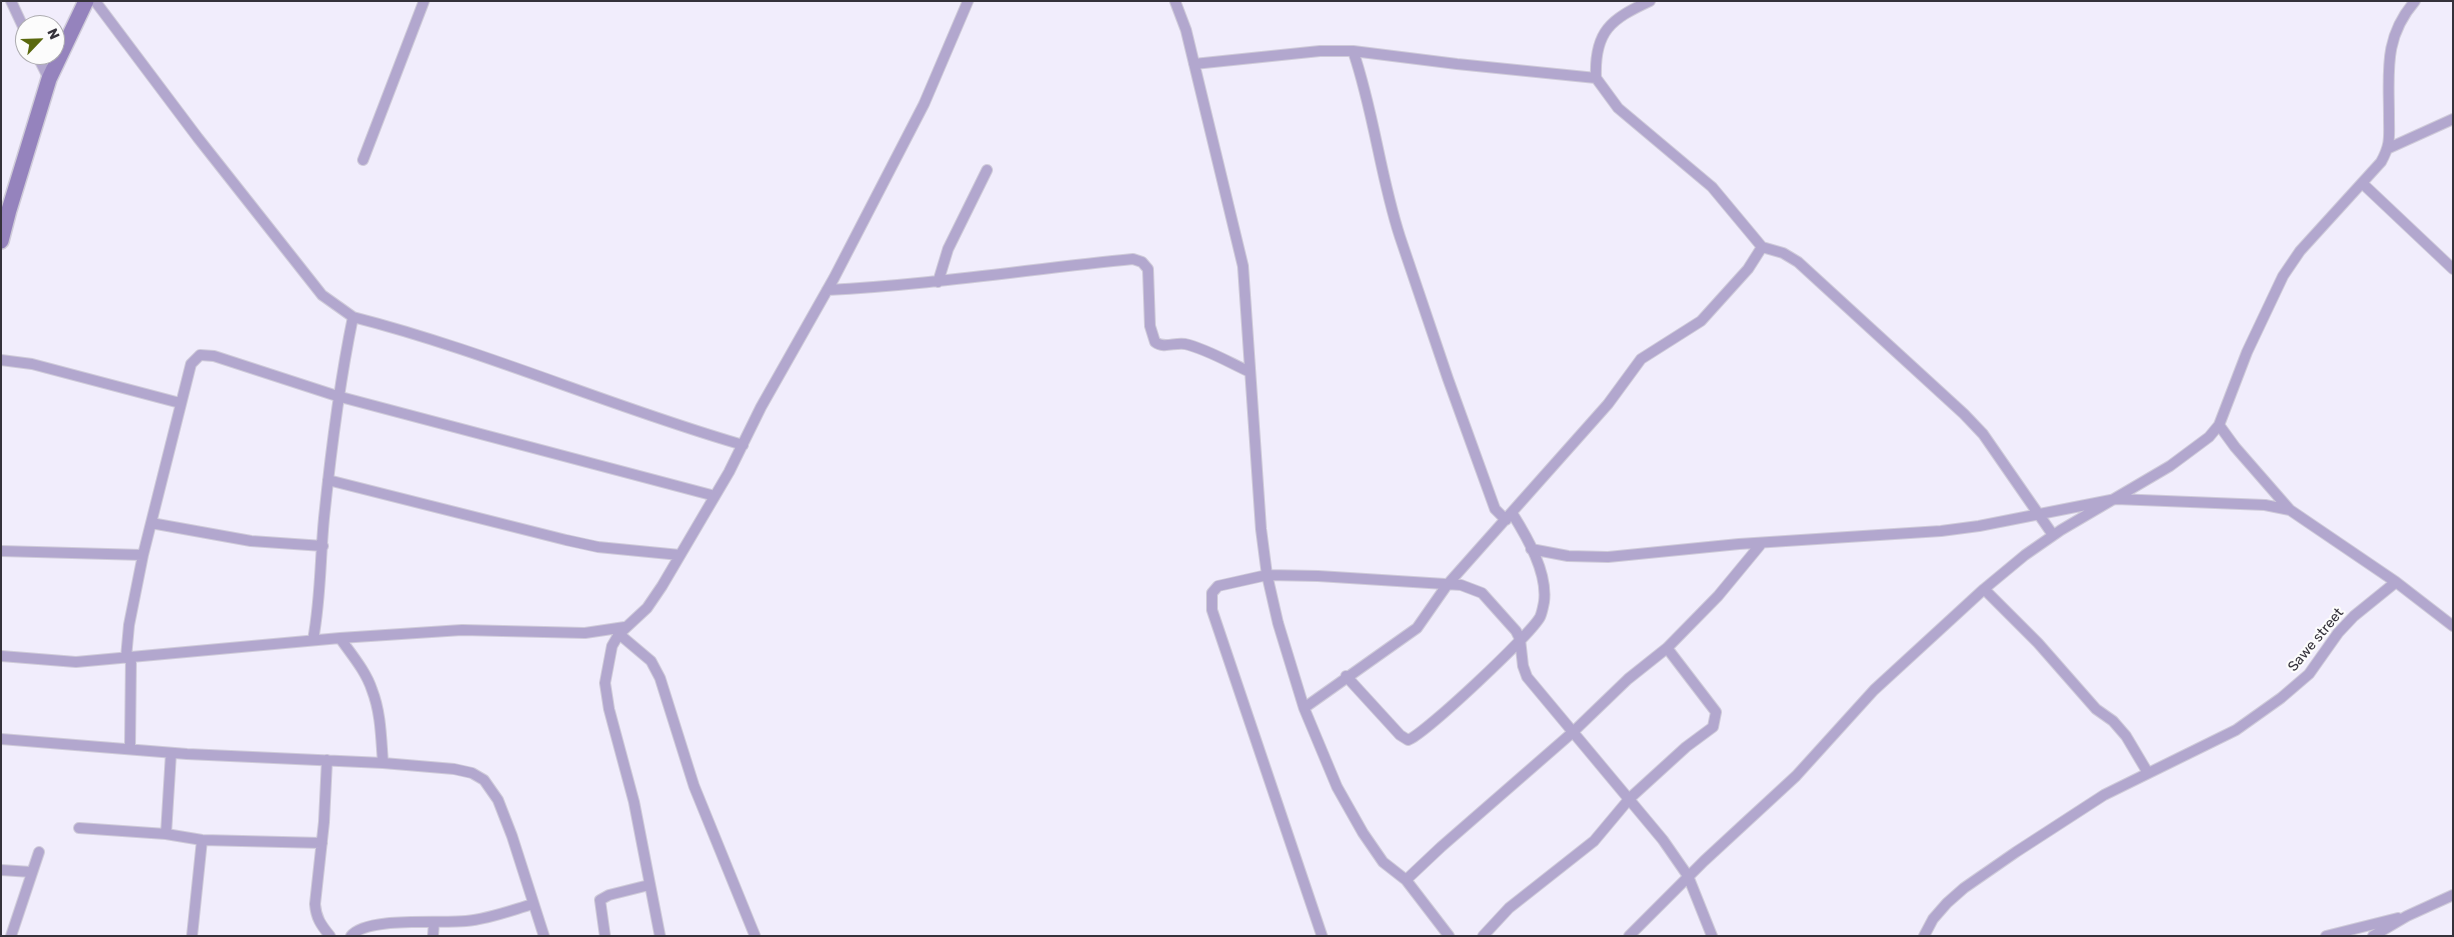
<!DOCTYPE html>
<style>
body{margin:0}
#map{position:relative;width:2454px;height:937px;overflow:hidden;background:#f1edfc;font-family:Rubik,sans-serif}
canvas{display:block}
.frame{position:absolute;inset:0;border:2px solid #35323b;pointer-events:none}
.north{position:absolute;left:15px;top:15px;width:50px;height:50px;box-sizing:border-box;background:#fcfcfc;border:1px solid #acabaf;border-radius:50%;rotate:66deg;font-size:14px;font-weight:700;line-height:20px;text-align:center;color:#35323b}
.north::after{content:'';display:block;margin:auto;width:18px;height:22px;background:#5a680e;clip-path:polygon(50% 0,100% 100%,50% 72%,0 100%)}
</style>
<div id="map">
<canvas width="2454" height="937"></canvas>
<div class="frame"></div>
<div class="north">N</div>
</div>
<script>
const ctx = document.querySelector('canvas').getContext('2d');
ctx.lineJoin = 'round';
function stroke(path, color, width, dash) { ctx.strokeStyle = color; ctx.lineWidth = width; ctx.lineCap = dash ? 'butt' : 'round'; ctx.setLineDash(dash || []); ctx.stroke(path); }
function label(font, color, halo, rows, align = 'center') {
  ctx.font = font + ' Rubik,sans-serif'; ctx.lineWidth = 4.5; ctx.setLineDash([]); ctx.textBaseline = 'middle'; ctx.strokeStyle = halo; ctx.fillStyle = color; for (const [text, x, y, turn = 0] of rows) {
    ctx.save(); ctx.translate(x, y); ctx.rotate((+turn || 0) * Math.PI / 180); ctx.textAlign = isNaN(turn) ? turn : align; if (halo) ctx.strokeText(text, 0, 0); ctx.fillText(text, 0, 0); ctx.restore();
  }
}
const street = new Path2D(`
 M11 1 25 31
 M95 1 198 138 322 295 353 317C486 351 611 407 743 445
 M1175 1 1186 30 1243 266 1261 529 1267 575 1278 623 1304 708 1337 787 1363 833 1383 862 1406 880 1449 936
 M1650 1C1611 19 1594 31 1596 78L1618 108 1712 187 1762 247 1783 253 1798 262 1964 414 1983 434 2053 535
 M1353 51C1374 112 1380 176 1400 237L1448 379 1495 509 1506 520
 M37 55 49 79
 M1194 64 1320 51H1353L1457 64 1596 78
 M2389 148 2453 119
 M363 160 424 1
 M2362 183 2453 269
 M938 282 948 249 987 170
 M827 290C930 285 1031 269 1133 259L1142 262 1148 269 1150 326 1155 342C1164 349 1175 342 1185 344 1207 349 1230 363 1250 372
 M1 360 32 364 180 403
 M2219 425 2235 447 2290 510
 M328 480 566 540 598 547 680 555
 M151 523 251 541 323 546
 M1531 549 1568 556 1608 557 1739 544 1941 531 1979 526 2116 499 2265 505 2290 510 2396 582 2453 626
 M1 551 143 555
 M1984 589 2038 643 2096 709 2113 721 2126 736 2148 773
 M619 634 651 661 660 678 694 786 755 936
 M340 638C351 654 366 671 372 690 381 713 381 738 383 763
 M313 640C321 597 320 560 324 518 331 450 339 384 353 317
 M1 656 76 662 340 638 462 630 585 633 625 627
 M126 658 129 625 143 555 191 364 200 355 214 356 337 396 715 496
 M1346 676 1400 735 1408 740C1425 734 1531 634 1540 617 1542 613 1543 607 1544 602 1548 573 1527 537 1512 513
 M1304 708 1417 628 1447 585 1608 404 1641 359 1701 321 1748 269 1762 247
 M1 739 187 754 383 763 454 769 472 773 484 780 498 800 512 836 544 936
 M130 748 131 657
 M327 760 324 822 315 904C316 918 321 925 330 936
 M79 828 166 834 202 840 322 843
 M166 834 171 753
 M1 870 31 872
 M1406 880 1441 847 1573 732 1628 679 1667 648 1718 596 1761 544
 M11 936 39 852
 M192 936 202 840
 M351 936C367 916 441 924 466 921 489 919 512 910 533 904
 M433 936 434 922
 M605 936 600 900 609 895 649 885
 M660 936 634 802 609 709 605 683 612 646 619 634 647 608 662 586 729 472 761 407 834 278 924 104 968 1
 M1322 936 1212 610V593L1218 586 1267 575 1318 576 1461 585 1482 593 1516 631 1520 639 1523 666 1527 677 1663 840 1688 876 1712 936
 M1483 936 1509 908 1594 841 1630 798 1686 747 1713 727 1716 712 1667 648
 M1629 936 1704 861 1796 776 1874 690 1984 589 2025 555 2061 530 2170 466 2209 437 2219 425 2247 352 2283 276 2300 251 2381 162C2391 144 2389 137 2389 117 2389 72 2383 38 2415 1
 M1924 936 1933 919 1947 903 1964 888 2016 852 2104 795 2236 730 2281 698 2309 674 2338 633 2354 616 2396 582
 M2326 936 2398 918
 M2373 936 2407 916 2453 895`);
const secondary = new Path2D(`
 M1 241 9 210 49 79 86 1`);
stroke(street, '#cfcbd9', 12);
stroke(secondary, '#cfcbd9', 18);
stroke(street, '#b2a7ce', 10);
stroke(secondary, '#9583bd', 15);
label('14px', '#35323b', '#fcfcfc', [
 ["Sawe street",2316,640,-50]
]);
</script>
